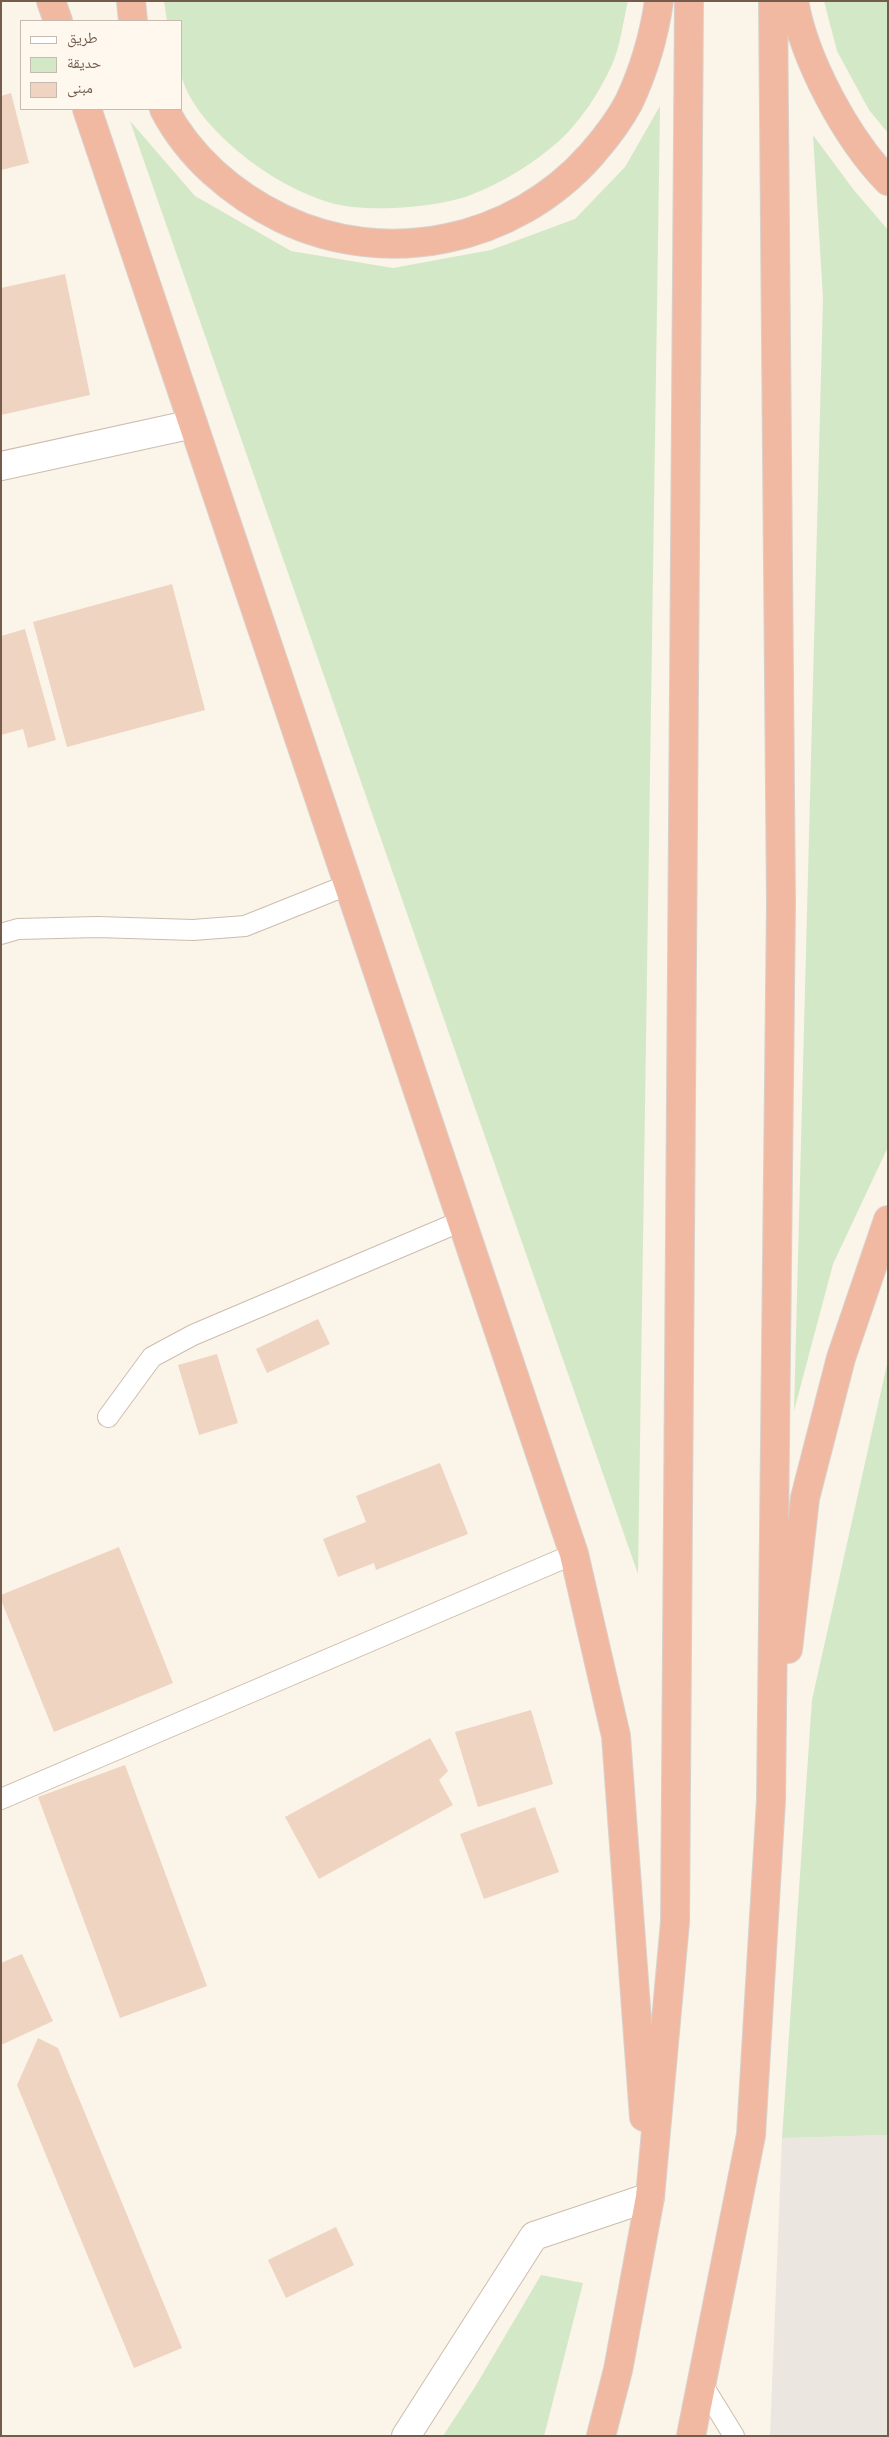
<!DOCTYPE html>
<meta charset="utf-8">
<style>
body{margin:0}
#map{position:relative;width:889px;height:2437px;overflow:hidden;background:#fbf4e8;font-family:"Roboto Condensed","Noto Naskh Arabic",sans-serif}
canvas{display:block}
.frame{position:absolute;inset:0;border:2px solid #745c4d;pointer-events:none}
.legend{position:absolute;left:20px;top:20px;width:162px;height:90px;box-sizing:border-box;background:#fef8ee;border:1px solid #c7baae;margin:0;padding:6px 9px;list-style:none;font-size:15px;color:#745c4d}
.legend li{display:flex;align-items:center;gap:10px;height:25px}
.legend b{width:25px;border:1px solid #c7baae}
</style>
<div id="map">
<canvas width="889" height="2437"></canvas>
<div class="frame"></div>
<ul class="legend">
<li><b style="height:6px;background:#fff"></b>طريق</li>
<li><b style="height:14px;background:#d3e8c6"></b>حديقة</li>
<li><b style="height:14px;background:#efd4c1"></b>مبنى</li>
</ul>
</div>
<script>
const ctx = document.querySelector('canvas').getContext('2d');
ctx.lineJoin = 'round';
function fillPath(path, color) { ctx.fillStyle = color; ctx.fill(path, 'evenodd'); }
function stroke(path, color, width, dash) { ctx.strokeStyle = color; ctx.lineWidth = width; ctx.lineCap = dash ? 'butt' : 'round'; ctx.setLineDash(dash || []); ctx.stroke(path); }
fillPath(new Path2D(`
 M888 2135V2436H770L782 2138Z`), '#ece6e1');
fillPath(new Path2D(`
 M164 1H628C623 22 620 48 611 67 599 93 580 122 559 141 534 163 504 182 473 194 439 208 366 213 331 203 295 192 260 171 233 147 213 129 190 105 182 78 177 61 181 38 181 21H167Z
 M824 1H888V133L869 110 837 51Z
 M660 106 638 1574 130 121 195 196 291 251 393 268 491 250 575 219 625 167Z
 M813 135 853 189 888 230V1147L833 1264 794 1411 823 298Z
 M888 1360V2135L782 2138 812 1700Z
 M541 2275 583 2283 544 2436H443L475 2387Z`), '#d3e8c6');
fillPath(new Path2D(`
 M11 93 29 163 1 170V96Z
 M65 274 90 395 1 415V288Z
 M172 584 205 710 67 747 33 622Z
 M25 629 56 740 28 748 23 729 1 735V636Z
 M318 1319 330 1344 267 1373 256 1349Z
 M217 1354 238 1423 199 1435 178 1365Z
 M440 1463 468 1534 376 1570 374 1563 338 1577 323 1539 366 1522 356 1496Z
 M119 1547 173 1683 54 1732 1 1600V1595Z
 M531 1710 553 1784 478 1807 455 1732Z
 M430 1738 448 1771 439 1780 453 1805 319 1879 285 1817Z
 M125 1765 207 1986 120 2018 38 1797Z
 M535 1807 559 1872 484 1899 460 1834Z
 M22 1954 53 2021 1 2045V1963Z
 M38 2038 58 2048 182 2348 134 2368 17 2085Z
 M336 2227 354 2265 286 2298 268 2260Z`), '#efd4c1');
const service = new Path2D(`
 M1 934 18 929 97 927 193 930 245 926 350 884
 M108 1417 152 1357 193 1335 464 1220
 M1 1799 574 1554
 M702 2384 734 2436`);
const minor = new Path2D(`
 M1 466 193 424
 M406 2436 534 2236 650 2197`);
const motorway = new Path2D(`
 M51 1 58 21
 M131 1 133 21
 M794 1C804 59 846 138 888 181
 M87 109 574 1554 616 1736 644 2117
 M164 109C189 157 232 194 281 218 386 269 514 242 591 155 605 139 619 121 629 102 644 70 654 36 659 1
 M788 1649 805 1498 841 1358 888 1220
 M601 2436 618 2370 650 2197 675 1922 689 1
 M691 2436 751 2135 771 1800 781 903 773 1`);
stroke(service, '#cdbcae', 22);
stroke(minor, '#cdbcae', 30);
stroke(motorway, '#d8d1cd', 30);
stroke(service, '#fff', 20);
stroke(minor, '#fff', 28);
stroke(motorway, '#f2b9a2', 28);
</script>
